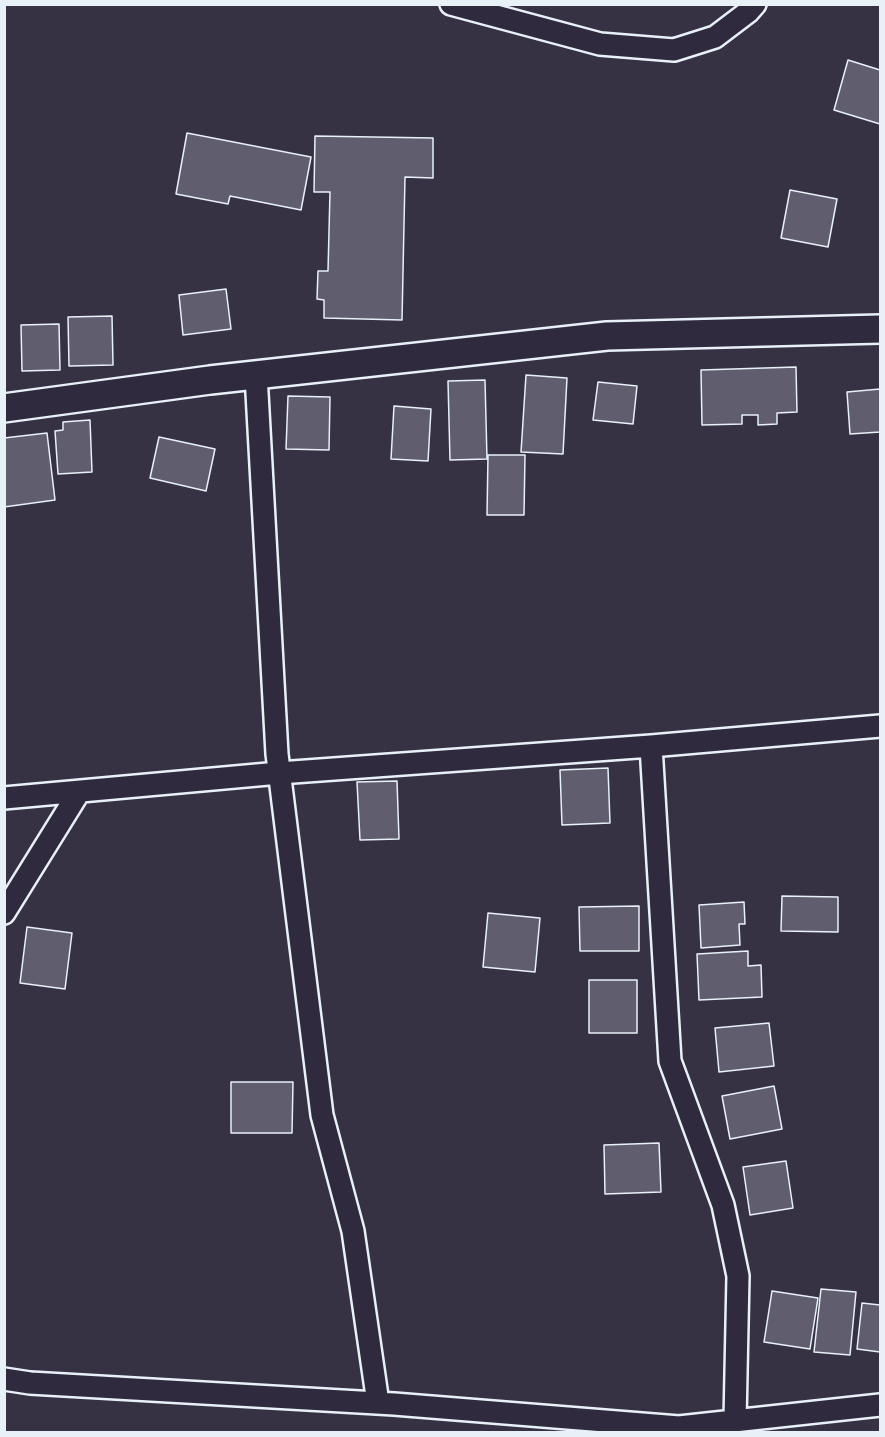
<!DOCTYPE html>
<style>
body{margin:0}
#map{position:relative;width:885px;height:1437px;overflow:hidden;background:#363244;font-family:Dekko,sans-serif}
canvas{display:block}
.frame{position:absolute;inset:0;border:6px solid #e8f1f8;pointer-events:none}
</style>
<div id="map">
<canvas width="885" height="1437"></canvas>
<div class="frame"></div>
</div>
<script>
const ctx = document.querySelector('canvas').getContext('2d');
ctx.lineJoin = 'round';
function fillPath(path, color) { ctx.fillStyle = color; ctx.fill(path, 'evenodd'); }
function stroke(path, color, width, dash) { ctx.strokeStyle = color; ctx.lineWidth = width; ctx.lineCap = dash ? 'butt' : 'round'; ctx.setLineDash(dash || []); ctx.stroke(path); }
const building = new Path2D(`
 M848 60 880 70V124L834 110Z
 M187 133 311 157 301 210 230 196 228 204 176 194Z
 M315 136 433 138V178L405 177 402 320 324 318V300L317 299 318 271H328L330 192H314Z
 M790 190 837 199 828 247 781 238Z
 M226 289 231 329 183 335 179 295Z
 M112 316 113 365 69 366 68 317Z
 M59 324 60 370 22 371 21 325Z
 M796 367 797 412 777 413V424L758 425V415H742V424L702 425 701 370Z
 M526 375 567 378 563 454 521 452Z
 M485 380 487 459 450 460 448 381Z
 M598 382 637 386 633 424 593 420Z
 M880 389V432L850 434 847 392Z
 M288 396 330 397 329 450 286 449Z
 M394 406 431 409 428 461 391 459Z
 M90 420 92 472 58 474 55 431 63 430V422Z
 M47 433 55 500 4 507V438Z
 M159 437 215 449 206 491 150 478Z
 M488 455H525L524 515H487Z
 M608 768 610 823 562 825 560 770Z
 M397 781 399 839 360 840 357 782Z
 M782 896 838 897V932L781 931Z
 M744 902 745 924H739L740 945 701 948 699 905Z
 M639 906V951H580L579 907Z
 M488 913 540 918 535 972 483 967Z
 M27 927 72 933 65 989 20 983Z
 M748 951V966L761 965 762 997 699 1000 697 954Z
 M589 980H637V1033H589Z
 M769 1023 774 1066 719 1072 715 1028Z
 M231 1082H293L292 1133H231Z
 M774 1086 782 1129 730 1139 722 1096Z
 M659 1143 661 1192 605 1194 604 1145Z
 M786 1161 793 1208 750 1215 743 1167Z
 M821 1289 856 1292 850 1355 814 1352Z
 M772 1291 818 1298 810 1349 764 1342Z
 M862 1303 880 1305V1352L857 1349Z`);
fillPath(building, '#605e6e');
stroke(building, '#e8f1f8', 1.5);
const minor = new Path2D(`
 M451 4 600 44 674 50 715 37 748 12 755 4
 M256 375 277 754 322 1115 353 1231 378 1403
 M651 746 670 1061 723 1205 738 1276 735 1421
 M4 798 279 773 651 746 880 726
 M4 913 79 792
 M4 1379 30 1383 394 1404 679 1427 880 1405`);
const tertiary = new Path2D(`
 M4 408 210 380 607 336 880 329`);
stroke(minor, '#e8f1f8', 26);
stroke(tertiary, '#e8f1f8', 32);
stroke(minor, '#2f2a3d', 21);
stroke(tertiary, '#2f2a3d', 27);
</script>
